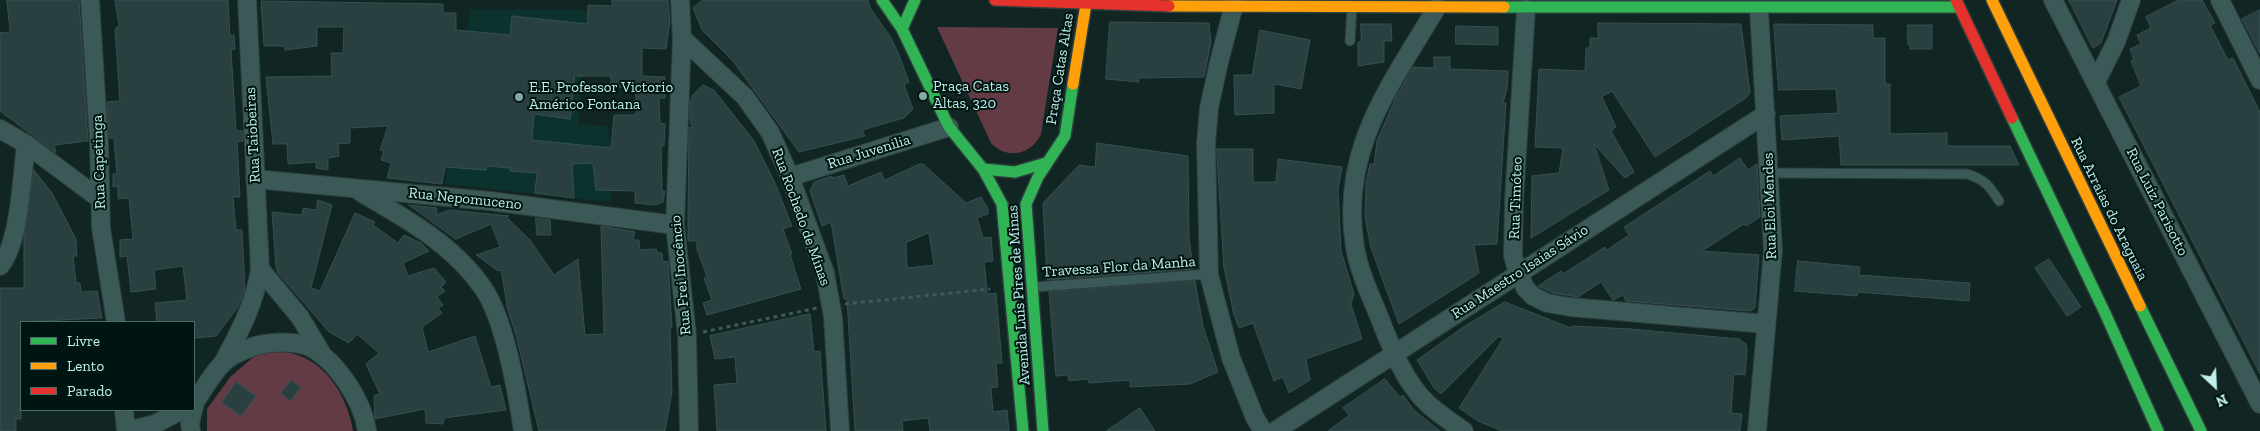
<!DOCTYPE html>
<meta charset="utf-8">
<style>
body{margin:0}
#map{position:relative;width:2260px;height:431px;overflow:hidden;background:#112523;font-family:"Zilla Slab",serif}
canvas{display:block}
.legend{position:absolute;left:20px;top:321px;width:175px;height:90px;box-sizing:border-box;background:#001412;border:1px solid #4c6c68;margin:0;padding:6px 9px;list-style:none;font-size:15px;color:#bff0e9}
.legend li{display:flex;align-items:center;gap:10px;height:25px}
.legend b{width:25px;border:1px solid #4c6c68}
.north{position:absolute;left:2190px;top:361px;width:50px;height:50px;-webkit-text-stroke:4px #001412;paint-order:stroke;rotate:155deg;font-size:14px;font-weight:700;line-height:20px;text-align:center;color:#bff0e9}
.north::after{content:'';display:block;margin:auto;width:18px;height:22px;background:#bff0e9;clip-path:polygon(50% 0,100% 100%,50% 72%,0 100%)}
</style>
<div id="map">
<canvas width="2260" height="431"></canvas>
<ul class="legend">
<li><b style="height:6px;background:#30b455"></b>Livre</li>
<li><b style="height:6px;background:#ff9f0a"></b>Lento</li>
<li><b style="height:6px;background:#e5322d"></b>Parado</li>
</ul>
<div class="north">N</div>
</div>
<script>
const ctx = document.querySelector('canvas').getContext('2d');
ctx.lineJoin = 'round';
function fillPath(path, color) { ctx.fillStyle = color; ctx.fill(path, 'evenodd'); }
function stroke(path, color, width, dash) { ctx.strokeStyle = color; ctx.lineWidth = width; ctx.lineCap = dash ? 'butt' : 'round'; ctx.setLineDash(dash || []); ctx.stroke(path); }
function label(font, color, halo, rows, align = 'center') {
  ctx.font = font + ' "Zilla Slab",serif'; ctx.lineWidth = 4; ctx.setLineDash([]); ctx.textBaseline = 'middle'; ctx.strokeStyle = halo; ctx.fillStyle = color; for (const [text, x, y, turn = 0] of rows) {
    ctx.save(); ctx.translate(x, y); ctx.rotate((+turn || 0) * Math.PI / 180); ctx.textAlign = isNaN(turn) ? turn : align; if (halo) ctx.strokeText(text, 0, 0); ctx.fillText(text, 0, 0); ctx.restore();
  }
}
fillPath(new Path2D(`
 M470 9 586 10V24L578 124 608 126 612 163 611 202 445 184Z`), '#0b322d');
fillPath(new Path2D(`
 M937 27 1058 28 1041 134C1032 155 1006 160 991 143Z
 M262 350C273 351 284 351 294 354 328 363 348 399 353 431H207V409L231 376Z`), '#633b45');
const building = new Path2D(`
 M7 0H79L88 141 54 145 56 153 0 111V33L10 32Z
 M115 0H228L230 36 234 35 235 49 231 50 236 131H243V141L237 142 240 197H233L236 230H242L245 289 238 307 216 336 194 338V322H157L155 303 187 300 183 266 154 270 156 289 131 292 127 256 120 257V240L133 239 129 198 118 199V186L113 187V174H117L114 138H109L107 102 120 101 115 29 119 26Z
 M612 0H668L670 21 666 49 642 48V76L665 77V98H659L660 123 665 124 664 146 661 145 662 191H665L663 202 655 205 635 203V191L596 190 593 163 572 164 574 198 535 193 537 173 510 171V168L487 166 486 170 445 167 442 184 387 178 391 163 381 160 384 151 380 150 388 126 350 128V143L338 144 339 156 328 158V170L316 168V162L288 164 287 144H273L266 77 332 76 331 53H343L344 27H317V46L285 50V46H264L261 1 443 4V13H456V30L510 35 512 16 587 24 588 5 612 6ZM575 76H611V87H636V115H614L611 148 532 140 534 114 570 119Z
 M703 0H868L870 8 890 36 899 55 909 82 904 85 913 109 904 118 862 130 865 136 799 152 732 60 702 30 693 8Z
 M2069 0H2117L2101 43 2093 48Z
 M2179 0H2202L2215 23 2210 25 2228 60 2233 58 2260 112V374L2119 97 2141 86 2131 61 2134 60 2130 49 2141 44 2137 35 2151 28 2146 17Z
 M2260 10V54L2242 19Z
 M1110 22 1209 23 1211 42 1204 77 1138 78 1139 82 1106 79Z
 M1598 23 1741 24 1750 93 1746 98 1655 157 1612 91 1602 97 1616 127 1611 131 1634 172 1625 178 1594 144 1609 190 1531 238 1532 176 1559 173 1563 148 1535 147 1539 69 1585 71 1586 48H1590V38H1598Z
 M1361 24H1391L1392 41H1384V62L1358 66V42H1361Z
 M1774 24 1873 25V38H1885V84H1890V134L1947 133V146H2010L2019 165H1841L1839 136 1782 140 1780 116 1838 113 1836 89 1779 90Z
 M1908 25H1932V49H1910V44H1908Z
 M1456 26 1498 27V45L1456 44Z
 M1260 30 1310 40 1301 89 1274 84V113L1235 115 1234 75H1252Z
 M1434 57H1450V69L1508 71 1507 89 1503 103H1506L1497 244 1474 245 1479 273 1399 324 1371 248 1365 217 1366 183 1370 164H1374L1377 141 1396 97 1413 67 1434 68Z
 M703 85 714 90 754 141 775 183 792 226 783 229 792 254 790 255 801 289 707 315 703 303 712 300 704 278 707 277 697 249V241H688V216L689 127 693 128 690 121V102L693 95Z
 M1097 143 1188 156 1189 237 1193 269 1047 280 1043 203 1079 165 1095 167Z
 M1217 149H1253V182H1276L1278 159 1342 167 1338 190 1341 251 1354 294 1351 304 1362 339 1306 359 1310 380 1289 393 1283 377 1274 381 1253 323 1239 328 1234 315 1224 268Z
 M1740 158 1748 170 1757 164 1760 217 1746 226 1744 224 1702 251 1759 255 1755 308 1750 311 1626 301 1623 295 1613 300 1601 282 1578 297 1553 293 1538 286 1561 271 1563 274 1605 247 1607 250 1629 235 1624 227 1710 171 1713 176Z
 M920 164H923L966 203 981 197 988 209V214L977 218 983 238 991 237 993 261 984 262 986 279 987 294 996 293 1002 363H996L998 387 991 388 993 412 1007 410 1009 431H930L928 418 902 421 903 431H855L847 299H844L831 222 822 226 810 191 814 182 832 176 833 178 844 175 848 186 881 172 884 180ZM929 233 934 265 907 268 906 243Z
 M34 170 52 193 76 239 77 256H73L76 283H80L81 292 97 291 102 318 21 322V419H16V431H0V288H24V236Z
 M318 200 332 205 311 288 320 291 355 213 375 222 373 225 398 243 404 235 421 243 429 251 403 263 408 276 434 268 446 282 441 287 445 291 437 297 443 305 438 308 442 313 422 327 428 352 475 336 491 387 500 385 506 410 444 418 443 424 426 423 425 409 375 419 374 396 380 394 366 364 379 353 357 334 349 343 329 332 278 273 276 267 272 212 302 215 303 208 316 210Z
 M409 205 437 208 436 215 449 210 509 216 506 217 530 240 554 275 578 259 585 335 604 334 601 226 635 232 633 240H639L640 250 656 249 658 253H662L663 262 668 261 672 328H670L672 392 665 431H539L516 335 506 304H507L501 270 498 271 476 255 500 247 491 224 456 239Z
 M536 218 550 220 551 235H537Z
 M2049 259 2081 307 2067 316 2035 268Z
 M1798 261 1860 267 1859 275 1970 283 1969 301 1858 292 1857 296 1795 291Z
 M1195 281 1203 326 1218 372 1190 384 1130 387V380L1089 383 1088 379 1069 381 1068 375 1056 376 1049 292Z
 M1505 302 1571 328 1572 326 1631 329 1739 339 1746 344 1747 351 1745 375 1734 374 1731 413 1742 414 1740 431H1502L1478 421 1459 408 1503 339 1499 336 1441 394 1434 388 1417 360 1462 328Z
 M810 314 814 352 820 351 826 431H717L714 385 737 383 735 357 715 359 710 336Z
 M1385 379 1400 397 1403 395 1414 410 1440 431H1328L1349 415 1343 408Z
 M292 380 301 388 290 401 281 393Z
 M236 382 256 396 241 416 222 403Z
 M1140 408 1155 431H1106L1121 421Z`);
fillPath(building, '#2a4040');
stroke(building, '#355051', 1);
const lane = new Path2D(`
 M1350 41 1352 7
 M1770 173 1967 174C1984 179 1990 186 1999 201
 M1035 287 1209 274`);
const street = new Path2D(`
 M90 0 99 143 101 228 116 322
 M680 0 682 38 675 225 687 335 689 431
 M2053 0 2260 404
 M2220 0 2260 80
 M1234 5 1219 62 1209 108 1206 144 1209 275 1231 358 1255 418 1263 431
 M1437 7C1390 86 1339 151 1355 247 1359 272 1371 296 1380 319 1391 347 1405 383 1428 404 1439 414 1452 423 1464 431
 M1526 9 1514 201 1513 256 1518 273 1526 289 1533 296 1547 303 1570 307 1766 324
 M682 38 745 97 770 132 790 177 825 273 833 317 840 431
 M2096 82 2116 42 2131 0
 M0 129 26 144 100 199
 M790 177 949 127
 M255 179 490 201 675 225
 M360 192C405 218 453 244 483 288 505 319 517 392 523 431
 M0 266C20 243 22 175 26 144
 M260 269 300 317 322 354
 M224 361C240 331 255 303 260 269L247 0
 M194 408 195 402C204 389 213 372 224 362 232 354 244 350 255 346 269 342 289 341 304 345 334 355 363 401 367 431
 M124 410 126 431
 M128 431 155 424 182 410
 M191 431 190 424 193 410
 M1275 431 1766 114
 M1757 431 1773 250 1759 10`);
const fast = new Path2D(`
 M882 0 902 29 949 127 983 169 1002 204 1023 431
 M1504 7H1959
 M902 29 915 0
 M2012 118 2105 313 2158 431
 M983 169 1015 172 1046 163
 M2140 306 2201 431
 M1043 431 1026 204 1038 177 1065 136 1073 84`);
const slow = new Path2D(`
 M1992 0 2140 306
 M1169 6 1504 7
 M1073 84 1086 4`);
const jam = new Path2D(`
 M995 0 1169 6
 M1956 0 2012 118`);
stroke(lane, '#2d3f3d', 11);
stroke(street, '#2d3f3d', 20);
stroke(fast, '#2d3f3d', 14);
stroke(slow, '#2d3f3d', 14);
stroke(jam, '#2d3f3d', 14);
stroke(new Path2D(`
 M845 304 990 289
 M703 332 817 308`), '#415a57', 3, [4, 4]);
stroke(lane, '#3b5956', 9);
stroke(street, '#3b5956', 18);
stroke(fast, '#30b455', 11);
stroke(slow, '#ff9f0a', 11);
stroke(jam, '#e5322d', 11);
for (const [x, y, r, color] of [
 [923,96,5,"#82a9a4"],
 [519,97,5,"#82a9a4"]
]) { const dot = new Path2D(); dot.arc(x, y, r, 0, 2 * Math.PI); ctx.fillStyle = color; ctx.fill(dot); stroke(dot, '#001412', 2); }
label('15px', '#bff0e9', '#001412', [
 ["Praça Catas Altas",1060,69,-81],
 ["Rua Taiobeiras",253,135,-93],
 ["Rua Juvenilia",869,152,-17],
 ["Rua Capetinga",99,162,-92],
 ["Rua Timóteo",1516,198,-88],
 ["Rua Nepomuceno",465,199,6],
 ["Rua Luiz Parisotto",2157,202,63],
 ["Rua Eloi Mendes",1770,206,-92],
 ["Rua Arraias do Araguaia",2109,209,64],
 ["Rua Rochedo de Minas",801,217,70],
 ["Travessa Flor da Manha",1119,267,-4],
 ["Rua Maestro Isaias Sávio",1520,272,-33],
 ["Rua Frei Inocêncio",681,275,-95],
 ["Avenida Luís Pires de Minas",1019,295,-94]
]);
label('15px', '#bff0e9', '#001412', [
 ["Praça Catas",933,87],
 ["Altas, 320",933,104],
 ["E.E. Professor Victorio",529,88],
 ["Américo Fontana",529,105]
], 'left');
</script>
